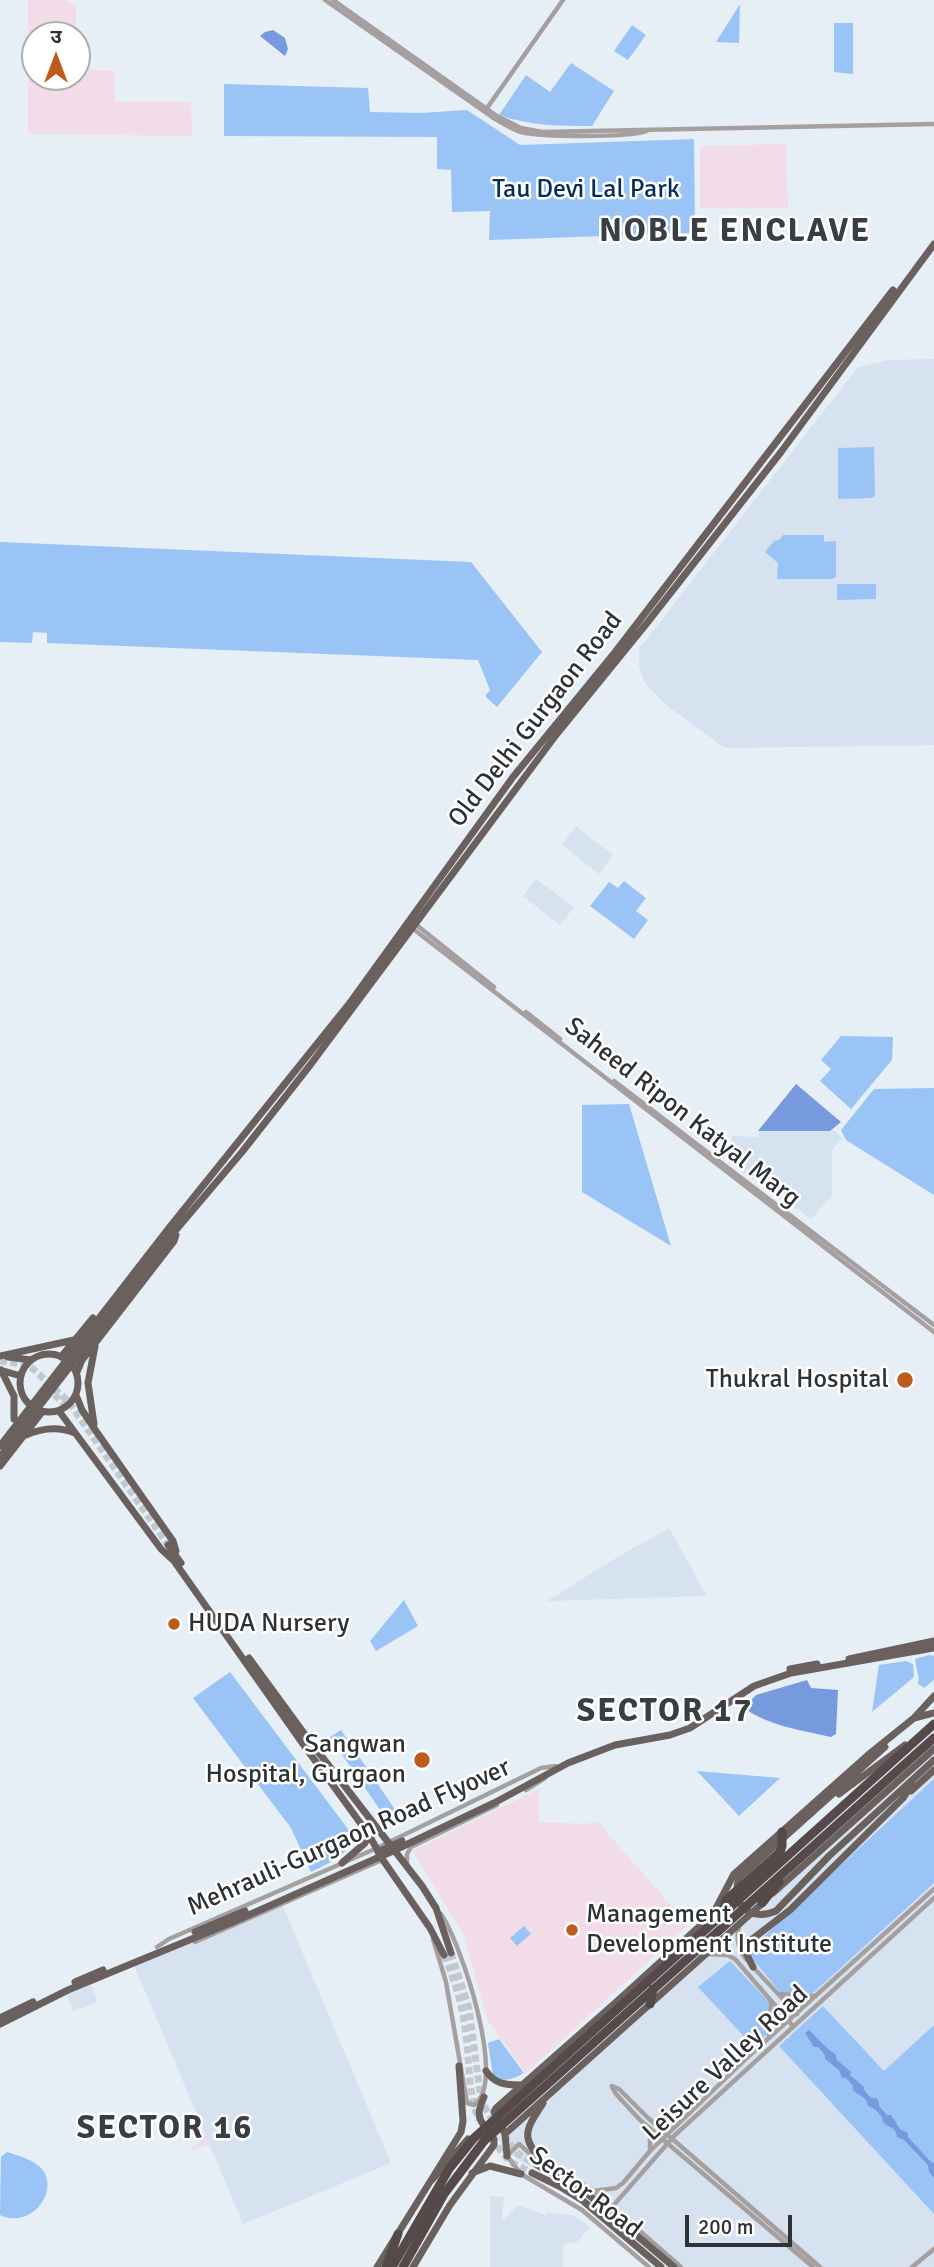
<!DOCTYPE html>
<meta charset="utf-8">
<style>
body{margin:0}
#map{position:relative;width:934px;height:2267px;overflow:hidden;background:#e6eef6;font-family:Signika,"Noto Sans Devanagari",sans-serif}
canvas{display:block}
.north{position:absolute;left:21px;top:21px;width:70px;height:70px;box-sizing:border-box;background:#fff;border:2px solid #acadae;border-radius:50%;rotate:0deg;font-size:19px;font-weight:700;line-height:28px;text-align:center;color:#2f3235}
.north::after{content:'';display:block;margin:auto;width:24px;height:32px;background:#bd5c1b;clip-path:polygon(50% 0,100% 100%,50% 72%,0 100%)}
.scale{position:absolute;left:685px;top:2215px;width:107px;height:32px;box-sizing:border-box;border:4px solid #2f3235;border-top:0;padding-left:9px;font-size:21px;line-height:24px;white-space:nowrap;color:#2f3235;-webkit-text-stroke:5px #fff;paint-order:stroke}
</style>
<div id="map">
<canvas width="934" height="2267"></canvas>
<div class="north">उ</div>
<div class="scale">200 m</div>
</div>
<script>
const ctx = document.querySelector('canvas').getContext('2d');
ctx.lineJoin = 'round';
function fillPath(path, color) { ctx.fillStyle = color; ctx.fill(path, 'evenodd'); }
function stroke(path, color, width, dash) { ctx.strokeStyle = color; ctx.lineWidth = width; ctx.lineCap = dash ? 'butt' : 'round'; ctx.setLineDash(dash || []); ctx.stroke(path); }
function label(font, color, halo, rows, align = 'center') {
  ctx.font = font + ' Signika,sans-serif'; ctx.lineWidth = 5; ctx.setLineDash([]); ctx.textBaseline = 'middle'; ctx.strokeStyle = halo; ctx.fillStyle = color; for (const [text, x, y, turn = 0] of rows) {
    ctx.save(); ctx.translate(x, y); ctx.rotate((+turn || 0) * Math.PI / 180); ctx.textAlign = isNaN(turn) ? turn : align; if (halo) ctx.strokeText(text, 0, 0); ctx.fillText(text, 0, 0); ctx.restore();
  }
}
fillPath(new Path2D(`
 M934 359V745L725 748 666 705 644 682 639 666V649L858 367 890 360Z
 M576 826 613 855 599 874 562 845Z
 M536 879 574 907 560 925 523 896Z
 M759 1131H836L842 1138 832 1150V1196L811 1219 759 1180 763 1172 761 1169 753 1180 729 1161 732 1136 759 1137Z
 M669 1528 707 1596 547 1601 621 1555Z
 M934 1731V2267H667L582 2194 515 2158 489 2129Z
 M280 1899 391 2163 243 2224 132 1960Z
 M91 1985 97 2002 73 2011 67 1995Z
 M490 2196 504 2197 502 2221 518 2205 545 2215V2226L546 2213 572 2215 590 2227 577 2242 563 2245V2267H490Z`), '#d6e2f0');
fillPath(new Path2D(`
 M28 0H64L76 5V35H35V77H77V69L115 71V102H191L192 136 28 134Z
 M786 144 788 208H700V146Z
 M539 1789V1822L585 1824 597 1821 688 1925 526 2073 488 2021 463 1934 413 1851Z`), '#f2dce8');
fillPath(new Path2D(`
 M206 2131 211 2144 193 2151 191 2147 201 2143 195 2135Z`), '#e8def3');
fillPath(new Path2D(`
 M740 4 739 43 716 42Z
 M834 23H853V74L834 72Z
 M632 25 646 35 628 60 614 51Z
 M571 63 614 91 592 126C559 126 530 126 499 115L526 75 550 92Z
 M224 84 368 88 370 112 420 113 467 110 520 145 694 139 695 233 489 240 490 211 452 212 451 170 437 169V137L224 136Z
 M874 447 875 496 872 498 838 499V448Z
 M783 535H824V542L836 541V577L832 579H777L778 563 765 552 774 541 779 540Z
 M0 542 471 562 542 652 497 707 485 696 490 690 478 660 47 643V633L33 632 32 643 0 642Z
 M837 584H876V599L837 600Z
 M624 881 646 898 636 911 648 920 634 939 590 906 609 882 618 888Z
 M841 1036 893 1037 892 1060 851 1109 820 1081 831 1069 821 1060Z
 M934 1088V1195L846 1140 841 1130 874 1089Z
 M629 1104 671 1246 582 1192V1105Z
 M404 1600 418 1626 376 1651 370 1641Z
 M929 1655 934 1656V1680L924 1688 917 1683 919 1681 915 1659Z
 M906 1661 913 1664 914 1677 872 1712 879 1665Z
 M230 1672 354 1837C346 1857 329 1863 311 1872L291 1828 193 1698Z
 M341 1730 396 1811 387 1820 330 1737Z
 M697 1771 780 1778 739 1816Z
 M934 1779V1883L813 1993 780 1992 747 1952Z
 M524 1926 531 1934 517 1946 510 1938Z
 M730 1961 769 2002 766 2035 753 2046 698 1987Z
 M823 2006 884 2071 934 2025V2214L779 2046Z
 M499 2039 524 2073C513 2079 504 2083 493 2076L488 2043Z
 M7 2152C17 2155 34 2160 42 2169 60 2191 31 2230 0 2215L1 2157Z`), '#9ac4f5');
fillPath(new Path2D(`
 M273 30 285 38 288 49 285 56 260 36 265 32Z
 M796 1084 841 1122 830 1131H758Z
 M807 1680 811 1688 838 1690 836 1734 831 1737C801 1730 769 1726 744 1708L756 1695Z
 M809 2030C818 2039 826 2048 836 2055V2059L851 2072 850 2075 864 2087V2090L871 2098H876L879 2102V2106L887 2115H891L900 2129 908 2133V2137L931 2162 934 2163V2178L929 2172 928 2165 904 2140 897 2137C896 2126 888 2128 883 2122L882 2117 875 2109 868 2106C867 2096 858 2096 853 2090V2086L846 2078H842L839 2070 825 2059V2055L818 2047H814L805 2033Z`), '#779ade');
stroke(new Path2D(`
 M0 1361 23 1364 33 1369 68 1401 168 1545
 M47 1387 68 1408
 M451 1953 469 2008 481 2100 494 2123
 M444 1955C454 1979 462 2003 465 2028 470 2059 467 2091 479 2120
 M504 2135 517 2153 537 2165
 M491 2138 509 2161 532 2173`), '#c1c8cf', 7, [7, 3.5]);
stroke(new Path2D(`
 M325 0 492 117C501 122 511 129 521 132 542 137 627 138 647 131
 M333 0 497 116 521 128 542 132 934 124
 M485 111 563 0
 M414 923 494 987
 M412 928 934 1332
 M526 1012 560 1039
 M614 1081 934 1325
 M526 1790 545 1778
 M407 1864V1854L411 1847 497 1805
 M739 1926C736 1938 738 1951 747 1960
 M433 1939 446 1982 467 2103 474 2105C508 2083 461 1943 441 1914
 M195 1942 382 1860
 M157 1947 169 1939 377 1848 541 1768 556 1766
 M706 1954 727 1955 735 1959 793 2026
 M753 1967 797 2014
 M779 1994 815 1996
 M769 2037 771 2001
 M612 2086 619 2089 647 2117 820 2267
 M612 2087 616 2094 640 2120 813 2267
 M658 2126 677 2125
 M650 2128V2150
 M594 2191 616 2188 623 2183 650 2151 750 2055 934 1889
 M612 2207 675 2135 934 1898
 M649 2267 582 2210 521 2174 507 2156 519 2144 535 2158 594 2191 681 2267
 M912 2267 934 2249`), '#a5a09f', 4.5);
stroke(new Path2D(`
 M20 1383a29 29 0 1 1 58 0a29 29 0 1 1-58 0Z
 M0 1356 74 1340
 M8 1357 31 1360
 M61 1357 93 1318
 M0 1370 21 1376
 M1 1370 14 1396V1419
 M77 1372 82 1360 174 1241 176 1235
 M76 1395 82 1410 96 1431 173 1541 176 1551
 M59 1411 161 1549 174 1561 303 1744 369 1835 383 1860 430 1928 444 1955
 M94 1424 88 1383 95 1346
 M26 1435C42 1428 58 1426 75 1433
 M0 1446 169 1228 349 1004 513 777 616 651 893 290
 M0 1457 170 1237 242 1152 311 1064 556 735 647 623 781 452 934 244
 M0 1466 42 1412
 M168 1545 181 1563
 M249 1658 309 1740 422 1886 436 1908 451 1953
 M849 1659 934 1641
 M790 1669 817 1664
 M913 1719 934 1696
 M885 1747 739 1878C730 1905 751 1922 776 1911L829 1856 934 1760
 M911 1791 934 1770
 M839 1794 905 1745
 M378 1852 402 1841
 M342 1863 365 1843 369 1835
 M773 1893 934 1749
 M195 1932 245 1911
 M753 1967 744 1949 746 1944 790 1910 903 1798 912 1784
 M75 1982 103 1970
 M0 2018 33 2002
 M0 2024 68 1990 233 1922 393 1851 494 1803 568 1763 615 1745 670 1735 690 1728 754 1686 791 1673 934 1648
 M486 2071C495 2084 505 2085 521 2085
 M543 2103C525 2131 520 2137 544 2163
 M483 2124C476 2115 480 2107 484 2097
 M505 2134 765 1901
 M507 2156 505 2134 494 2112 496 2108 615 2003 713 1914 734 1874 868 1755 914 1718 934 1713
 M537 2165 584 2191 674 2267
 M472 2173 490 2166 521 2174
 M532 2173 559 2186 582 2200 661 2267
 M431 2181 468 2139
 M377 2267 461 2132 463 2121 459 2066
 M413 2267 450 2205 494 2145V2139L488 2131`), '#6a615f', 7);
stroke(new Path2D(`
 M762 1903 779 1882
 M723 1910 726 1900 780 1852 782 1846V1832
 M650 2004 653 1989
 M386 2267 398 2234
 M392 2267 449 2169 474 2138 934 1724
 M403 2267 444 2194 484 2141 934 1738`), '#554a49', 9);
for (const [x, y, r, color] of [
 [905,1380,9,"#bd5c1b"],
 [174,1624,7,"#bd5c1b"],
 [422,1760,9,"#bd5c1b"],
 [572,1930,7,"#bd5c1b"]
]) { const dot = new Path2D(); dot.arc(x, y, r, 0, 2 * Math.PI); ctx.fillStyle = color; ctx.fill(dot); stroke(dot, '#fff', 2.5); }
label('26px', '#072e56', '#fff', [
 ["Tau Devi Lal Park",586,190]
]);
label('26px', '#2f3235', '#fff', [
 ["Old Delhi Gurgaon Road",536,720,-52],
 ["Saheed Ripon Katyal Marg",682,1113,38],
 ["Mehrauli-Gurgaon Road Flyover",349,1838,-24],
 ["Leisure Valley Road",726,2064,-43],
 ["Sector Road",585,2193,37]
]);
label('26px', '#2f3235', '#fff', [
 ["Thukral Hospital",889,1380],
 ["HUDA Nursery",188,1624,"left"],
 ["Sangwan",406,1745],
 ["Hospital, Gurgaon",406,1775],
 ["Management",586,1915,"left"],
 ["Development Institute",586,1945,"left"]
], 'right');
ctx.letterSpacing = '2px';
label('bold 33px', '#393e45', '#fff', [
 ["NOBLE ENCLAVE",735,232],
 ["SECTOR 17",665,1712],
 ["SECTOR 16",165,2129]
]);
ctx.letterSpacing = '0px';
</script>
